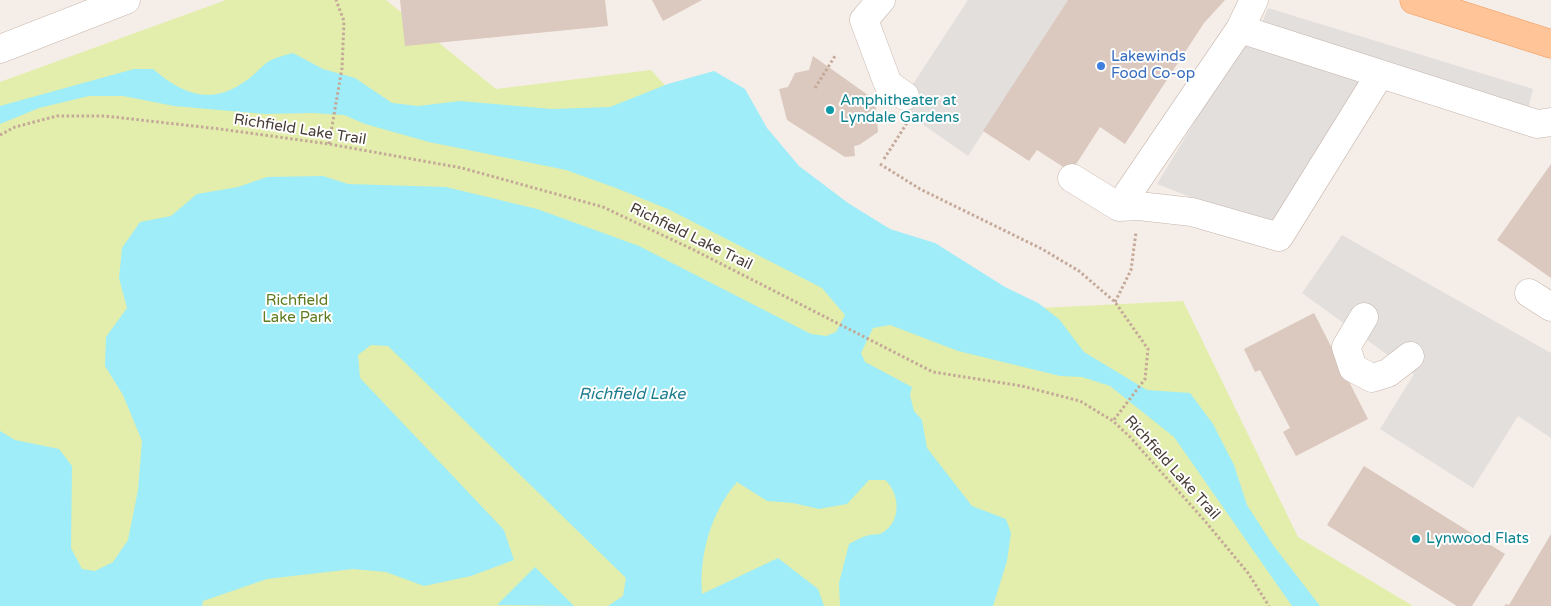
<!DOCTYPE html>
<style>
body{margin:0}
canvas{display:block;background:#f5ede7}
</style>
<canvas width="1551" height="606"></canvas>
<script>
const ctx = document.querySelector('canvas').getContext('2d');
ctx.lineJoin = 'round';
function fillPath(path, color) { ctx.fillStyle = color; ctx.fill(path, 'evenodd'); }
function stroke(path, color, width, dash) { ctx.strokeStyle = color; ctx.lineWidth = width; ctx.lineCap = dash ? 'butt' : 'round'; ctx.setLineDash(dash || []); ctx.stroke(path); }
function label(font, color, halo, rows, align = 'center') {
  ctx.font = font + ' "Varela Round",sans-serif'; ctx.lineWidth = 4; ctx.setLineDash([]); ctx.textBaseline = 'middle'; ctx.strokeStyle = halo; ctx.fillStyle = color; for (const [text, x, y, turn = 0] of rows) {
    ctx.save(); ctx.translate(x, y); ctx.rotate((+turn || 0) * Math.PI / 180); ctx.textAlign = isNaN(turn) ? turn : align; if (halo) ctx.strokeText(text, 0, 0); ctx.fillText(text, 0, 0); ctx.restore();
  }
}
fillPath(new Path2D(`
 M226 0H386L496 89 651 70 878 316 1183 301 1298 537 1413 606H0V82Z`), '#e3eeac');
fillPath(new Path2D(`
 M968 0H1068L968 156 898 107Z
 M1268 8 1533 89 1527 114 1260 27Z
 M1246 37 1373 76 1278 231 1157 184Z
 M1342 235 1551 353V438L1518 416 1473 488 1380 429 1414 374 1302 293Z`), '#e3dfdd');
fillPath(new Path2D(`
 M293 53 323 69 355 78 392 103 418 106 460 101 552 109 610 107 668 84 714 71 745 89 767 128 799 166 848 203 890 229 935 243 1005 287 1038 303 1059 319 1084 352 1147 390 1190 393 1213 424 1234 465 1247 505 1273 545 1320 606H1292L1174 437 1110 386 1082 377 1060 376 958 351 890 325 873 328 861 353 865 362 912 387 910 395 914 411 922 420 927 448 972 506 1006 519 1011 533 1007 561 993 606H840L839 583 849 544C855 541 863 536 870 535 875 534 878 535 882 533 902 522 900 493 885 480H869L847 504 819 509 793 503 767 501 737 482C711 512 699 555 702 594L778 558 818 589 824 606H608L623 596 626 578 388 346 371 345 358 355 360 378 504 530 514 560 471 576 424 586 386 572 353 569 267 579 203 601 202 606H0V431L15 440 59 449 72 466 71 548 82 569 95 571 113 562 128 540 138 490 142 441 123 395 105 366 106 337 127 308 119 278 122 248 140 222 171 216 197 194 238 187 267 177 323 176 348 184 446 187 537 209 639 246 811 334 826 336 836 332 845 315 822 288 668 209 616 188 566 170 429 142 365 124 344 115 312 113 265 114 174 106 123 96H89L39 108 0 124V106L134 69H153C183 95 212 106 247 80 255 75 262 65 271 60 277 57 286 55 293 53Z
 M535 567 574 606 497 605Z`), '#9eedf8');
fillPath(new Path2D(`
 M400 0H605L608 26 405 46Z
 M652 0H702L663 21Z
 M1068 0H1225L1204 23 1125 144 1100 127 1071 172 1037 150 1029 161 983 131Z
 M813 56 875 100 878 132 859 145 854 146 855 156 845 157 787 120 779 89 788 87 795 73 809 70Z
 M1551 164V278L1497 240Z
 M1314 313 1368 419 1296 456 1283 432 1290 428 1260 370 1255 372 1244 349Z
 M1364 466 1505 554 1472 606H1457L1327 525Z
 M1551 534V606H1504L1506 604 1509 605Z`), '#dbc8be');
const minor = new Path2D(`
 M881 0 864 20 888 84 905 96
 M1240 29 1537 124 1551 122
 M0 49 126 0
 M1072 178 1119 207 1139 206 1192 212 1279 237 1380 74
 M1119 207 1240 29 1254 0
 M1529 293 1551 307
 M1364 317 1346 347 1353 368 1372 378 1388 373 1410 356`);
const major = new Path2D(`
 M1414 0 1551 44`);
stroke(minor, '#c5b5ac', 29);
stroke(major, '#f0995a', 29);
stroke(new Path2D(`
 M815 88 835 56
 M851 123 877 120
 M0 135 15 127 57 116H105L220 129 329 144 462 168 603 207 694 250 933 372 1022 386 1080 401 1113 421 1130 437 1205 521 1248 573 1269 606
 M329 144 342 68 344 21 336 0
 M884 159 907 123
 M880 164 920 189 1042 249 1079 271 1115 302 1148 349 1145 379 1113 421
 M1115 302 1131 270 1136 232`), '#c5a998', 3, [2.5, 2.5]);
stroke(minor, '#fff', 28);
stroke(major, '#ffc497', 28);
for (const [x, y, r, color] of [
 [1101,66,5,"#3f7fe0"],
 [830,110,5,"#0f9aa8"],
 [1416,539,5,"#0f9aa8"]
]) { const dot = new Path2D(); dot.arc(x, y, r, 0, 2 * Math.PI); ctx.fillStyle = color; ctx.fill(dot); stroke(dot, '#fff', 2); }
label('15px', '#366cbe', '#fff', [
 ["Lakewinds",1111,57],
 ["Food Co-op",1111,74]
], 'left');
label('15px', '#0d838f', '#fff', [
 ["Amphitheater at",840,101],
 ["Lyndale Gardens",840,118],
 ["Lynwood Flats",1426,539]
], 'left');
label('15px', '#493c35', '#fff', [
 ["Richfield Lake Trail",300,130,9],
 ["Richfield Lake Trail",691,237,26],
 ["Richfield Lake Trail",1172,468,48]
]);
label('15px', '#5e7c20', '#fff', [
 ["Richfield",297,301],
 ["Lake Park",297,318]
]);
label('italic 16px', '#1d7e8d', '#fff', [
 ["Richfield Lake",632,395]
]);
</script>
